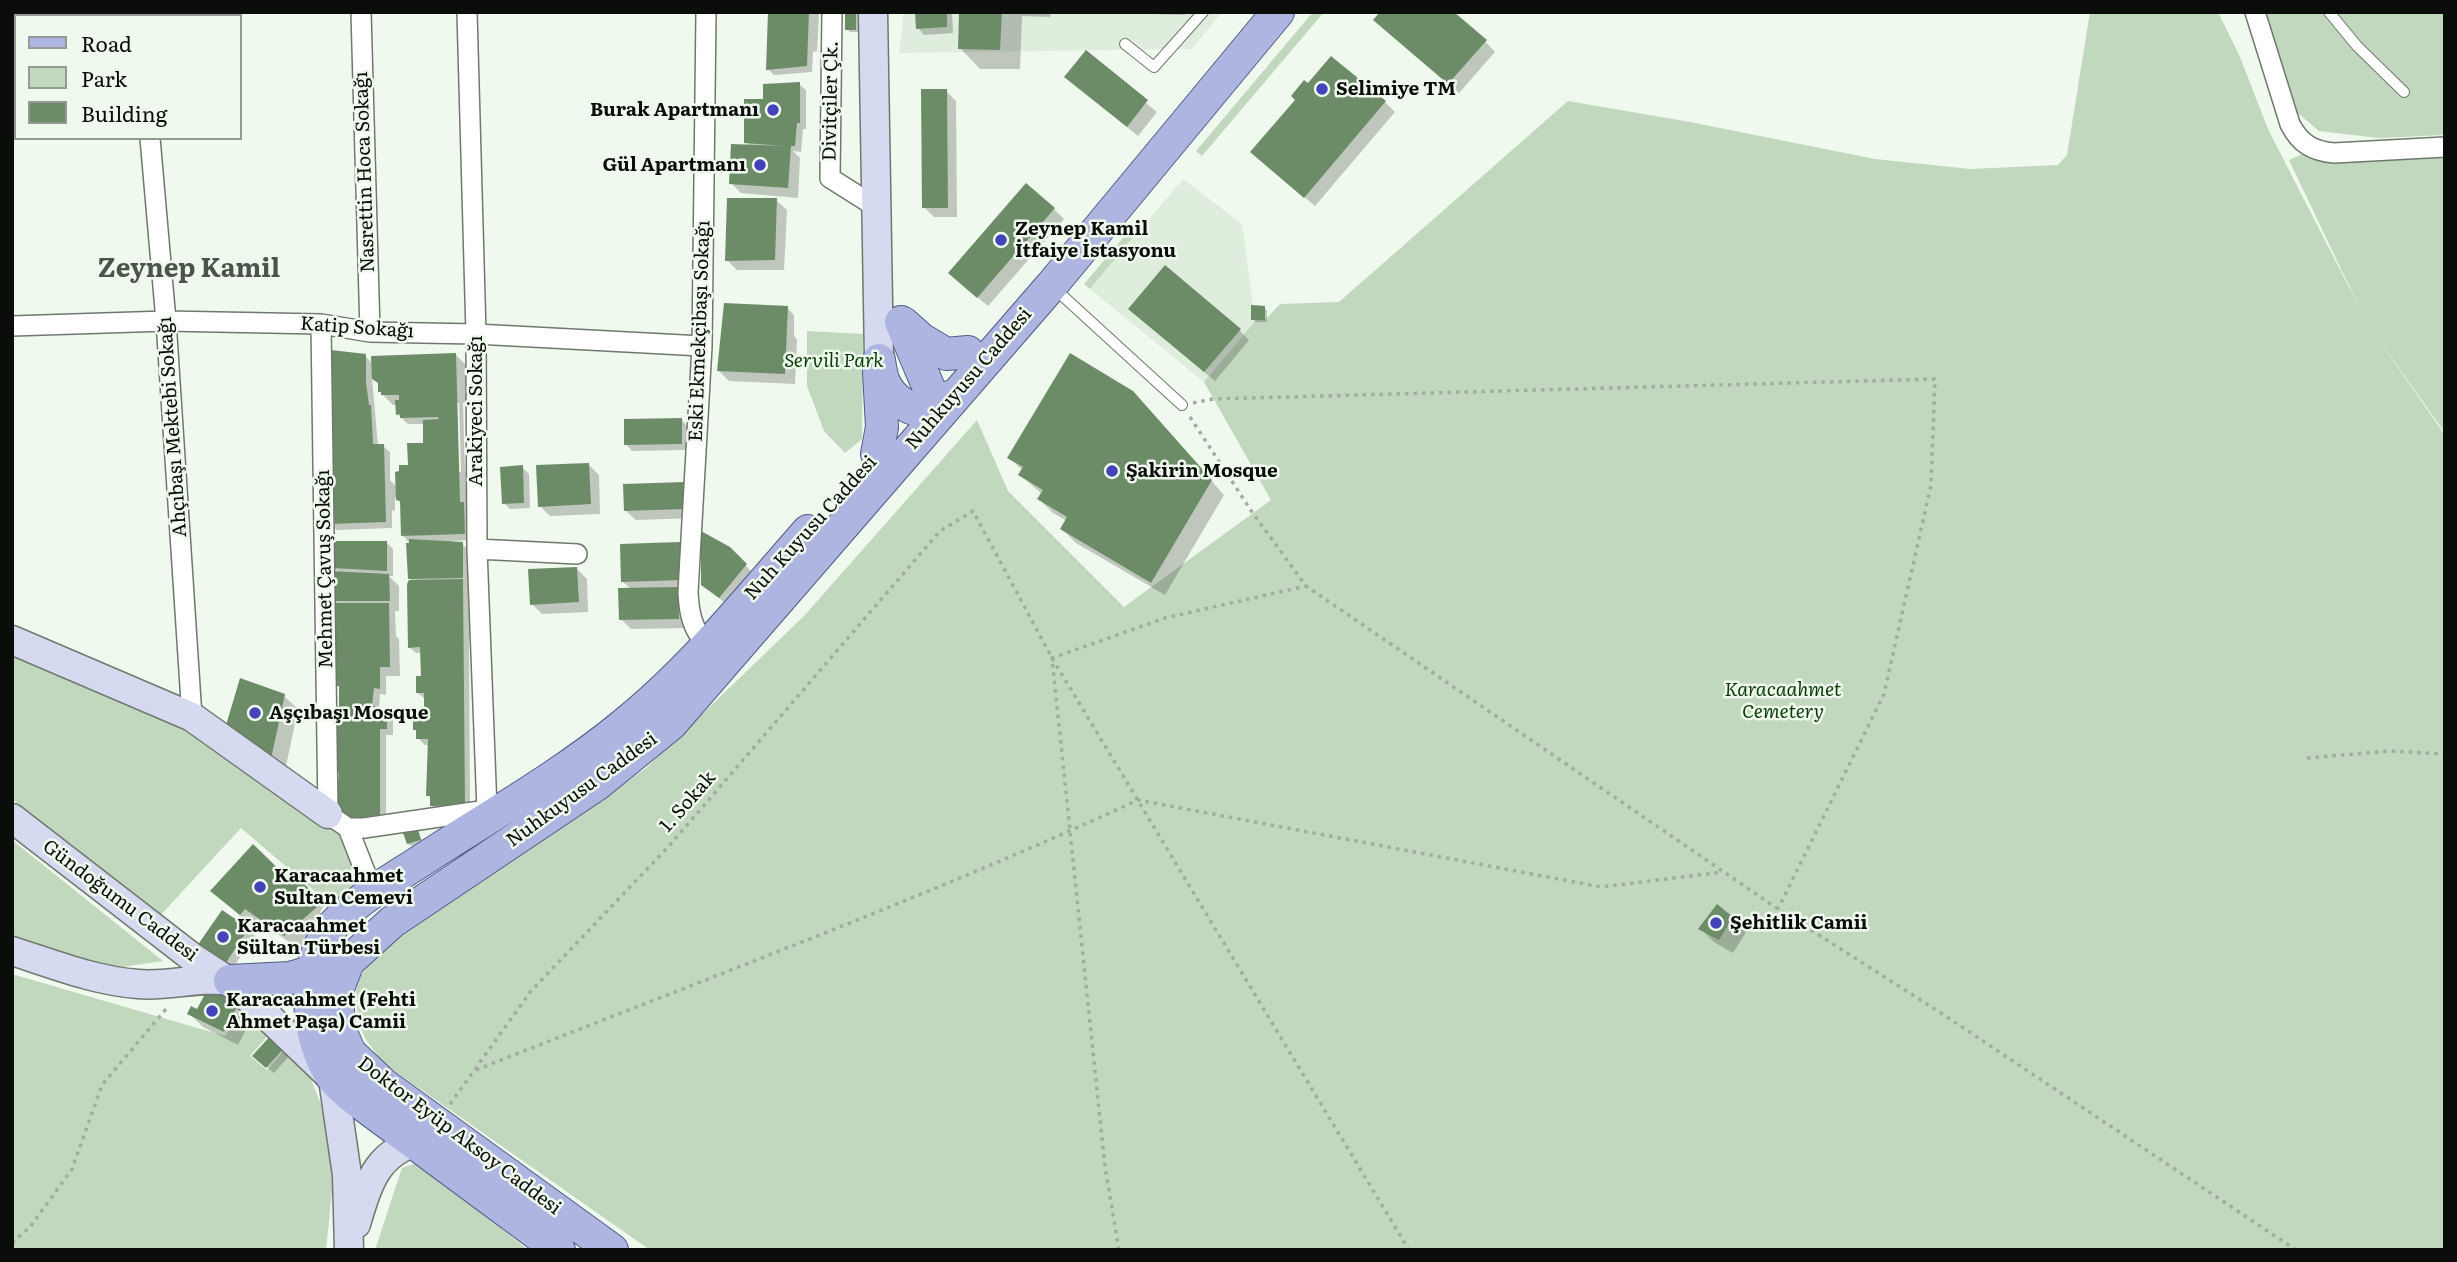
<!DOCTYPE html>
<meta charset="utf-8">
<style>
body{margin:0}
#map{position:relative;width:2457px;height:1262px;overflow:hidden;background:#eff9ed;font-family:Literata,serif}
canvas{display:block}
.frame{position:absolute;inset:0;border:14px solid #0a0d09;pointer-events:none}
.legend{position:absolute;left:14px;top:14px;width:228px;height:126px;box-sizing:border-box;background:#eff9ed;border:2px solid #939b92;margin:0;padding:9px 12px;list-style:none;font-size:21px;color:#0a0d09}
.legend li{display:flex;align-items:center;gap:14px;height:35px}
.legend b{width:35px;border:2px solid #939b92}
</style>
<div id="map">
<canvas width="2457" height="1262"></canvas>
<div class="frame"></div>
<ul class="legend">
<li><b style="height:9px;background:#aeb5e1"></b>Road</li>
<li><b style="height:19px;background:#c2d8be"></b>Park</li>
<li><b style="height:19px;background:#6c8c67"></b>Building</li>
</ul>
</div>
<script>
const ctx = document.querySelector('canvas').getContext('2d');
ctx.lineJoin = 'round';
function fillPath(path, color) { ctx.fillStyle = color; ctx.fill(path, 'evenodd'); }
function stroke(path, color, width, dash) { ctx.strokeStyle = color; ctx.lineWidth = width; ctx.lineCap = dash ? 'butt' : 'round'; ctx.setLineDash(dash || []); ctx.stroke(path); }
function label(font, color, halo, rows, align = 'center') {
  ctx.font = font + ' Literata,serif'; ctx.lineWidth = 5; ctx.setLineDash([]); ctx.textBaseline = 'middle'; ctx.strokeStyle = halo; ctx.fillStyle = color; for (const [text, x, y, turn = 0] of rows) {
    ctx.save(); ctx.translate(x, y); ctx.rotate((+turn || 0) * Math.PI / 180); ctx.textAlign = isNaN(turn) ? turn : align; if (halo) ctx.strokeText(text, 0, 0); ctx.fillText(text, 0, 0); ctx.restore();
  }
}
fillPath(new Path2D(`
 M904 12H1222L1192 49 899 53Z
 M1183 179 1242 224 1253 305 1265 306V320H1256L1204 382 1090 289Z`), '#deeddc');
fillPath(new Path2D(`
 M1313 12H1324L1202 156 1196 151Z
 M2090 12H2218L2240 57 2268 129 2359 307 2289 160 2307 152 2445 153V433L2365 320 2445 435V1250H650L396 1072 380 1059 365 1038 358 1021 356 990 360 977 376 953 421 919 577 817 646 768 804 616 977 420 1008 491 1124 607 1271 500 1204 382 1256 320H1265L1280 304 1339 302 1568 101 1690 122 1875 159 1970 169 2058 165 2067 155Z
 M2265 12H2445V135L2379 138 2319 131 2293 109Z
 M1129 231 1135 235 1090 289 1084 284Z
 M807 331 863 334 862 439 845 453 824 431 807 386Z
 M12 643 188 715 348 823 361 877 351 892 331 905 241 828 158 918 12 799Z
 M12 840 163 961 101 970 12 942Z
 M12 974 225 1036 244 1004 271 1032 250 1056 267 1070 287 1047 309 1074 322 1107 331 1137 334 1172 326 1250H12Z
 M419 1162 528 1250H375L402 1168Z`), '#c2d8be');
fillPath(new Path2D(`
 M198 12H213L212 16Z
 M769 12H817L819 14 817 51 813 52 812 72 774 75 768 69Z
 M917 12H952L953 33 924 35 918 28Z
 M961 12H1051L1050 17 1022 16 1020 69H980L960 48Z
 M1076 12H1185V15Z
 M856 13 858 15V32H850L847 29Z
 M1386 30 1485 41 1495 52 1459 93Z
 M1086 53 1157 112 1138 136 1066 77Z
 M799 84 806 90V129H803L801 152 793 151 800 158 798 198 741 193 731 183 751 147 746 142 764 100Z
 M946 91 956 101 957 217H934L924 207Z
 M1385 102 1395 112 1315 206 1263 162Z
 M776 200 787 210 784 270H737L727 260Z
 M1054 209 1064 219 988 306 960 283Z
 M787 308 794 315V336L797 340 795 384 729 381 719 371Z
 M1264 308 1267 310V322H1255L1253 319Z
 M1141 319 1239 330 1249 340 1215 381Z
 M455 354 466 365 467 402 463 403 465 471 469 475 471 540 453 541V543L462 544 473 554 472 587H468L472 591 473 638H469L470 811 439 812 432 806V799L428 796 430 745H425L418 738V733L415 729 426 721V700L418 693 423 678 422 653H416L409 647 414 582 410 578 412 545 403 536 402 504 395 497V510L392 511V528L337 530 331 524 365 356 373 364ZM372 377 380 385V391L383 395 393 405H397V414L408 424H424L425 444 397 487 390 480V452L383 446H378ZM456 403H459L461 472H458Z
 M1146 407 1224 495 1165 595 1076 543 1062 529 1067 521 1053 513 1039 499 1042 494 1020 475 1022 470 1010 458Z
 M681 419 687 426 688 450 632 451 626 444Z
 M588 464 599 475 600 514 550 516 540 506Z
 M522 467 529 474 530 508 510 509 504 503Z
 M684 484 694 494 695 518 636 520 625 510Z
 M386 542 393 549V576H389L399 586V611H395L396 636 399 639 400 676H386V695L380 694 379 710 393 720V735H386V824L356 823 338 806 341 708 334 603 339 573 334 567Z
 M680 544 690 554 688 628 631 629 621 619 631 589 622 581Z
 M728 548 756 576 730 607 702 584Z
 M576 568 587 579 588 612 542 614 532 604Z
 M284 696 298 709 285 771 240 745Z
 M416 828 423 842 411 846 408 844Z
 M297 880 324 906 320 912 329 921 298 948 260 922 254 928 212 891 293 885Z
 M223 912 255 936 232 969 199 945Z
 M1732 918 1746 932 1733 953 1714 942 1700 928Z
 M238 1004 252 1018 238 1045 203 1027 189 1013Z
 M284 1047 291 1054 274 1073 261 1062Z`), '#0003');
fillPath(new Path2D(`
 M768 12H809L807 66 766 70Z
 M845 12H856V30H845Z
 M915 12H947V27L916 29Z
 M959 12H1002L1000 50 958 49Z
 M1380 12H1454L1487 40 1448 84 1373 20Z
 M1086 50 1148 100 1127 127 1064 77Z
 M1331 56 1386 101 1304 198 1250 152 1295 100 1291 96 1304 80 1308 83Z
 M800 82V123H797L795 146H791L788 188 729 184 731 144 785 146 744 143V99H763V84Z
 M921 89H947L948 208H922Z
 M1026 183 1055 208 977 298 948 273Z
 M727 198H777L775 260 725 261Z
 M1165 265 1241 329 1204 372 1128 309Z
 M724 303 788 306 785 374 717 371Z
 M1251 305 1265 306V320H1251Z
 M322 349 366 354V382L369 405H371L373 444H384L386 522 329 524Z
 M456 353 460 502H464L465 534 401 536 400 501 396 500 395 472 399 471V465H408L407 443H423V420L439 419 438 417 400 418V414L396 415 395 400H399V395H381V392H378V383L372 379 371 356Z
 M1070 353 1133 391 1212 480 1151 583 1060 529 1067 517 1037 499 1043 490 1018 475 1023 467 1007 458Z
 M682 418V444L624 445V419Z
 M589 463 591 504 538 507 536 465Z
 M523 465 524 503 502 504 500 467Z
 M684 482 685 509 624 511 623 484Z
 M701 531 730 547 747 564 719 598 701 585Z
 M409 539 463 542V578L408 579 406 543H409Z
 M332 541H387V571L332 568Z
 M680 542 682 580 621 582 620 544Z
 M577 567 579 602 530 605 528 569Z
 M329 571 389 574 390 601H330Z
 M463 579 465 805 430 806V796H426L428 739H416V730H413V719H424V693H416V676H421L420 647 408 648 407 584 409 580Z
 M678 587 679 619 619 620 618 588Z
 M332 603H389L390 667H380V689L374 688 372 705 387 712V729H380V818H347L336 806 339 773H335V706H339V686H336V665H334Z
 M240 678 285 694 271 759 224 732Z
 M417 826 421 840 407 844 402 830Z
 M253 844 293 883 297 878 312 891 306 898 317 907 284 936 245 909 240 915 210 891Z
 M1717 904 1733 917 1719 940 1698 929Z
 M222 910 249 928 225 964 197 946Z
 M213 989 239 1003 224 1032 187 1014 191 1006 197 1009 206 992 210 994Z
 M272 1034 286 1046 266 1068 252 1056Z`), '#6c8c67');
const lane = new Path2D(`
 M2329 12 2357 46 2404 92
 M1125 44 1154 67 1203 12
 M1054 288 1182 405`);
const street = new Path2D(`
 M139 12V16
 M361 12 370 332
 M467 12 476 334 477 549 487 810
 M706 12 702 346 688 592C689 613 692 629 707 645
 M832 12 830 178 876 207
 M2255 12 2290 124C2300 144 2313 151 2334 153L2445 147
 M150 138 166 321 192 717
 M321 324 328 814 348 828H364L487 810 489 815
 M12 326 166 321 321 324 370 332 476 334 702 346
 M477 549 577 554
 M348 828 373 892`);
const secondary = new Path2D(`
 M873 12 879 360
 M21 16 56 12
 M12 640 192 717 328 814
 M12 818 193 958 236 986 333 1079 347 1175 349 1250
 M12 951C53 964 95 981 138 984 169 987 199 976 230 981
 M356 1224C370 1176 379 1149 431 1137`);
const primary = new Path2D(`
 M901 322 931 393 932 420
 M903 323 921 339 946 354 968 352
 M879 360C880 367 881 375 884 382 891 399 914 416 934 409 940 407 947 400 952 396
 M877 454 882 427 879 372
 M230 981 290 978 330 967
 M559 1250 351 1096C345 1090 337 1084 332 1077 308 1040 302 980 323 940 338 911 388 882 416 864 484 819 560 777 622 726 692 670 749 598 808 531
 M612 1250 383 1084 350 1053 339 1028 337 991 348 962 392 922 596 785 671 724 1051 286 1278 12`);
stroke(lane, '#70786e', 12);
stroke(street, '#70786e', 22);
stroke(secondary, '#70786e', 31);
stroke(primary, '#525a88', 34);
stroke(new Path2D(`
 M1130 226 1140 234
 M1193 403 1213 399 1935 379 1931 485 1884 694 1778 909
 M1190 417 1252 512 1306 586 1778 909 1941 1013 2296 1250
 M2307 758 2390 751 2445 754
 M476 1070C697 982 921 900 1138 800L1601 887 1722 872
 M450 1104 531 991 669 846 940 531 973 511 1052 658 1409 1250
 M12 1243 30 1227 72 1169 102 1085 166 1009
 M1119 1250 1105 1167 1052 658 1165 618 1306 586`), '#a4aba2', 3.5, [3.5, 5]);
stroke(lane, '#fff', 10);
stroke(street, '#fff', 19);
stroke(secondary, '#d6daf0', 28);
stroke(primary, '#aeb5e1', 32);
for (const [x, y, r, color] of [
 [1322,89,7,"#4344ba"],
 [773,110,7,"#4344ba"],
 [760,165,7,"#4344ba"],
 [1001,240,7,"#4344ba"],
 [1112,471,7,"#4344ba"],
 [255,713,7,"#4344ba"],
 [260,887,7,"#4344ba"],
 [1716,923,7,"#4344ba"],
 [223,937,7,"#4344ba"],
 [212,1011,7,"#4344ba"]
]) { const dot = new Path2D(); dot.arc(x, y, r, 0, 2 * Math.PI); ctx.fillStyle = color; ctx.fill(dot); stroke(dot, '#eff9ed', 2.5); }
label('bold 19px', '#0a0d09', '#eff9ed', [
 ["Selimiye TM",1336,89],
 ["Burak Apartmanı",759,110,"right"],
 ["Gül Apartmanı",746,165,"right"],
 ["Zeynep Kamil",1015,229],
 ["İtfaiye İstasyonu",1015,251],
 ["Şakirin Mosque",1126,471],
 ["Aşçıbaşı Mosque",269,713],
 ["Karacaahmet",274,876],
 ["Sultan Cemevi",274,898],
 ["Şehitlik Camii",1730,923],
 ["Karacaahmet",237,926],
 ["Sültan Türbesi",237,948],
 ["Karacaahmet (Fehti",226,1000],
 ["Ahmet Paşa) Camii",226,1022]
], 'left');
label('19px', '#0a0d09', '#eff9ed', [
 ["Divitçiler Çk.",831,101,-89],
 ["Nasrettin Hoca Sokağı",365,172,-92],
 ["Katip Sokağı",357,328,4],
 ["Eski Ekmekçibaşı Sokağı",700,331,-88],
 ["Nuhkuyusu Caddesi",969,379,-49],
 ["Arakiyeci Sokağı",476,411,-90],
 ["Ahçıbaşı Mektebi Sokağı",173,427,-94],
 ["Nuh Kuyusu Caddesi",811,528,-48],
 ["Mehmet Çavuş Sokağı",325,569,-91],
 ["Nuhkuyusu Caddesi",582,790,-36],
 ["1. Sokak",688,802,-49],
 ["Gündoğumu Caddesi",120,901,37],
 ["Doktor Eyüp Aksoy Caddesi",459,1136,37]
]);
label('italic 19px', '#0a3b06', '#eff9ed', [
 ["Servili Park",834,361],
 ["Karacaahmet",1783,690],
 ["Cemetery",1783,712]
]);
label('bold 26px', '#4b534a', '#eff9ed', [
 ["Zeynep Kamil",189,269]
]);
</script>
